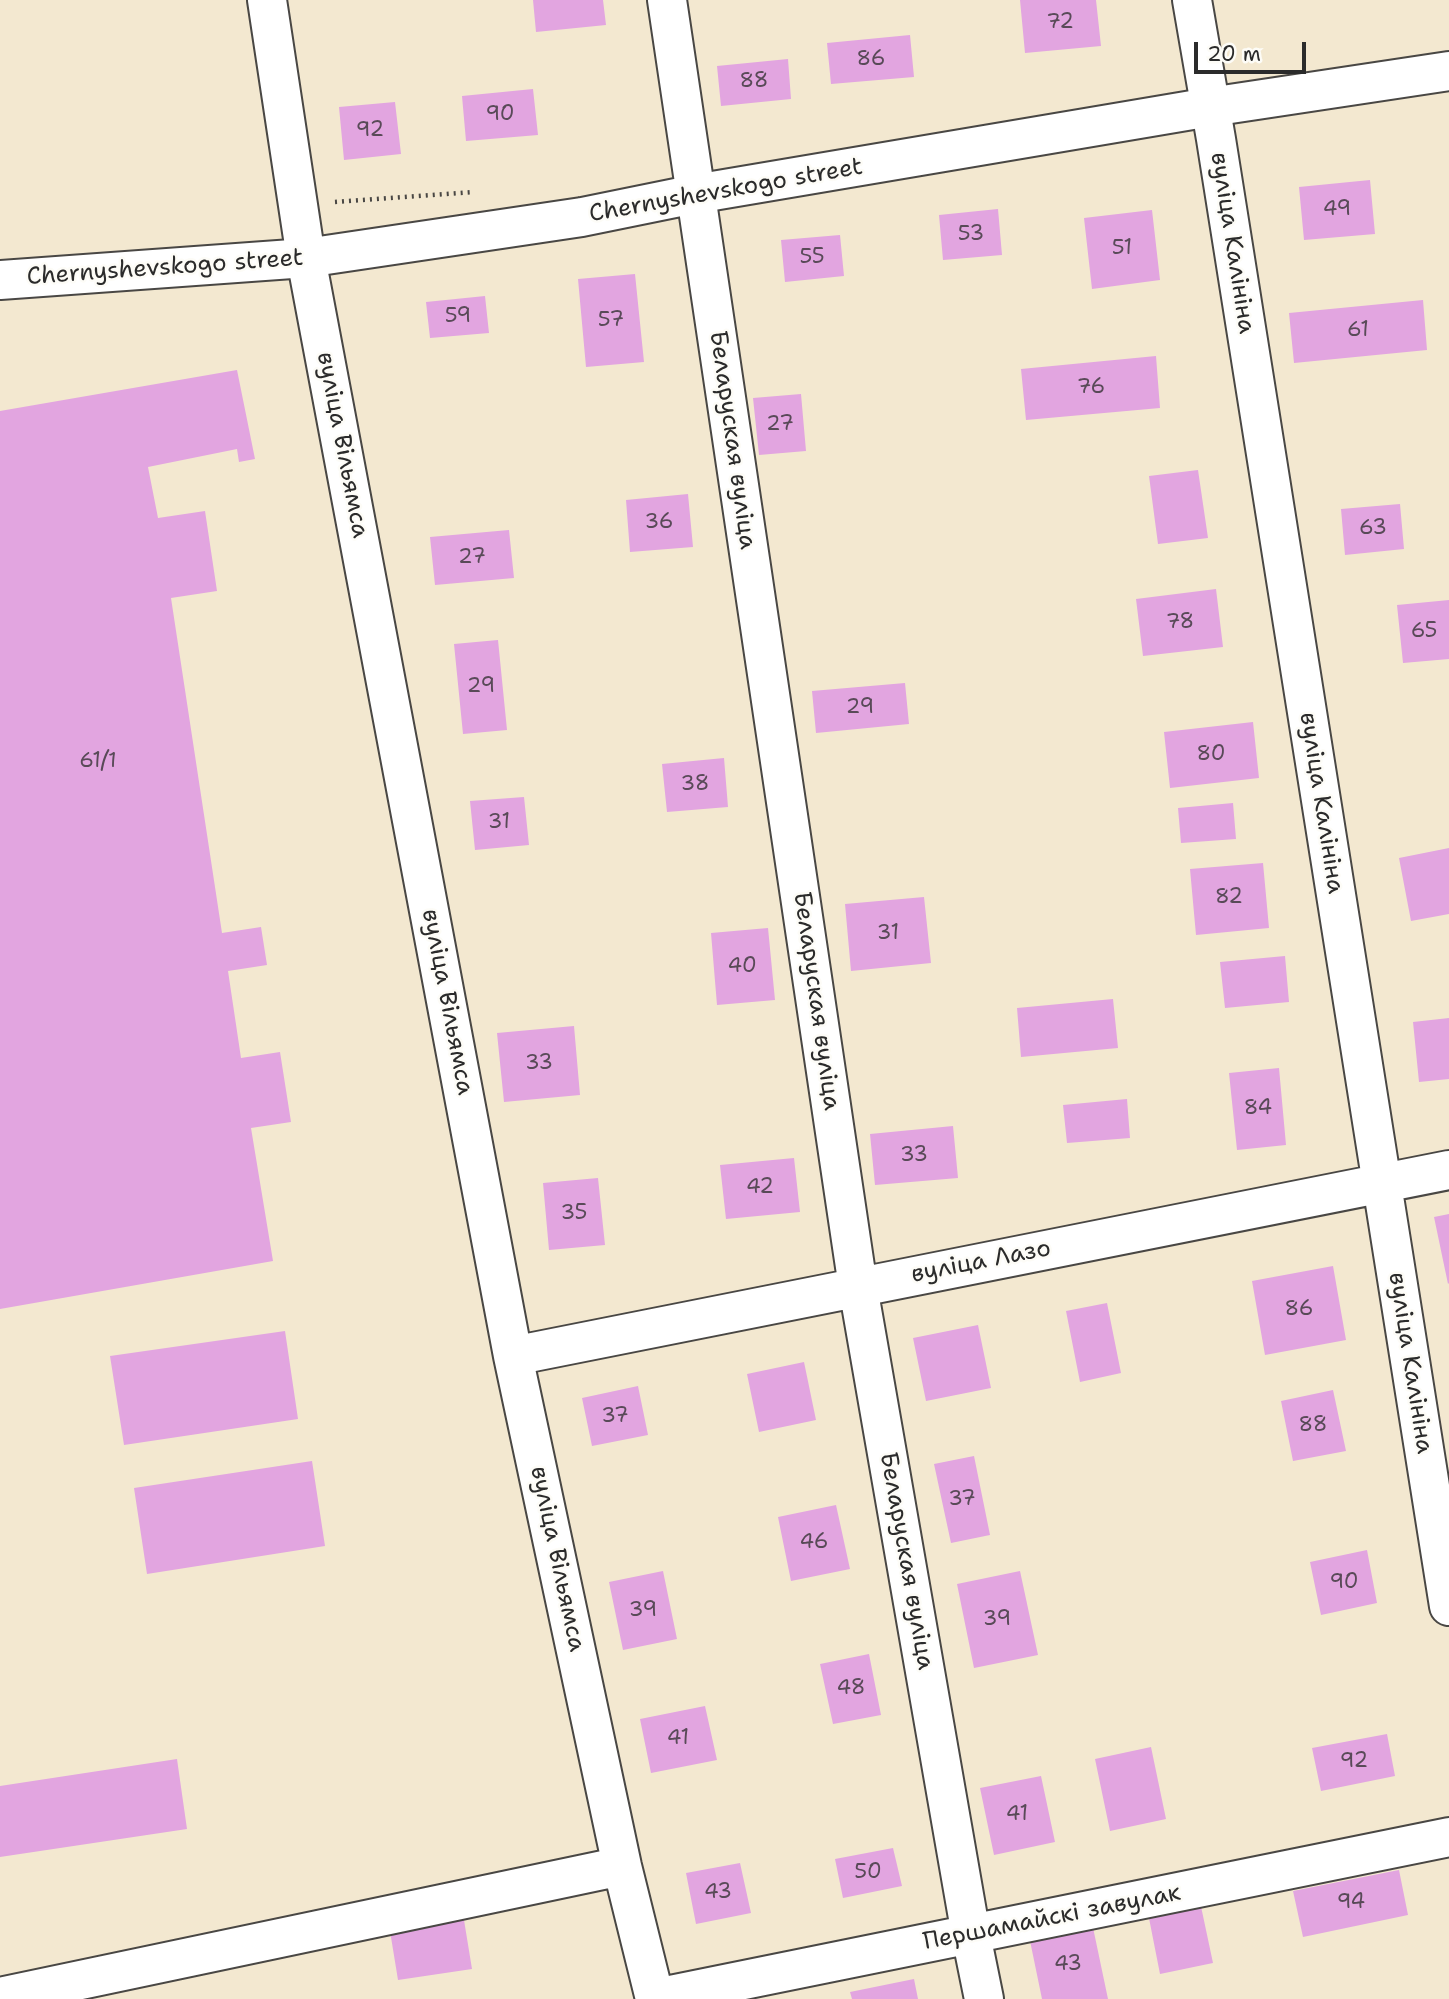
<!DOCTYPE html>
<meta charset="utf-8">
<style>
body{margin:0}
#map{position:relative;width:1449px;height:1999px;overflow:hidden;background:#f3e8d0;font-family:"Shantell Sans",sans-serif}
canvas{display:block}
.scale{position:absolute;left:1194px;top:42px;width:112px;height:32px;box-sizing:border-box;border:4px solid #2b2b2b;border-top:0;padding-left:9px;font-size:21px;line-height:24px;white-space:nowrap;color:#2b2b2b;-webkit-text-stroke:5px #fdfcf7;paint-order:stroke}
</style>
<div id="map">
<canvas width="1449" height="1999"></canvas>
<div class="scale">20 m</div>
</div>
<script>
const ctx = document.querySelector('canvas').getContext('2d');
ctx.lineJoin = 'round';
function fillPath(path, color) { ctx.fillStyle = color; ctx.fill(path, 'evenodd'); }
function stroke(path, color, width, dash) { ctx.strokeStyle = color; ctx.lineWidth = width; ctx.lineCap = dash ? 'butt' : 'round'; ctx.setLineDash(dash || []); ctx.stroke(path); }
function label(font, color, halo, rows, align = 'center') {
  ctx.font = font + ' "Shantell Sans",sans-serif'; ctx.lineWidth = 5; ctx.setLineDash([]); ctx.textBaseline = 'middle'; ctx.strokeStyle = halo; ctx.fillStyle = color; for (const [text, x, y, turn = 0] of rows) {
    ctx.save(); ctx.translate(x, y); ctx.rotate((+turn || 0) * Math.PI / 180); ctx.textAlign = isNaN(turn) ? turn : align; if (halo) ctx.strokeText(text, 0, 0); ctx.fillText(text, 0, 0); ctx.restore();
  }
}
fillPath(new Path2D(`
 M533 0H603L606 25 536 32Z
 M1020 0H1096L1101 46 1025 53Z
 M910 35 914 77 831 84 827 43Z
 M788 59 791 99 721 106 717 66Z
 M533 89 538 135 466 141 462 96Z
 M395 102 401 154 344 160 339 107Z
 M1370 180 1375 234 1304 240 1299 187Z
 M998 209 1002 255 943 260 939 215Z
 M1152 210 1160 280 1092 289 1084 218Z
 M840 235 844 276 785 282 781 240Z
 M635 274 644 362 586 367 578 279Z
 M485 296 489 333 430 338 426 302Z
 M1423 300 1427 350 1294 363 1289 313Z
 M1156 356 1160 408 1026 420 1021 369Z
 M237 370 255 459 239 462 237 449 148 467 158 518 205 511 217 591 171 598 222 933 261 927 267 965 228 971 241 1058 280 1052 291 1122 251 1128 273 1261 0 1309V411Z
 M801 394 806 451 759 455 753 398Z
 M1198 470 1208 538 1158 544 1149 476Z
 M688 494 693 547 630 552 626 500Z
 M1400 504 1404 549 1345 555 1341 509Z
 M509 530 514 578 435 585 430 537Z
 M1216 589 1223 647 1143 656 1136 599Z
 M1449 600V659L1403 663 1397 605Z
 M498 640 507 730 463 734 454 644Z
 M905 683 909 724 816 733 812 691Z
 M1253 722 1259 778 1170 788 1164 732Z
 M724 758 728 807 667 812 662 764Z
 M524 797 529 845 475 850 470 801Z
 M1233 803 1236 839 1181 843 1178 808Z
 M1449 848V914L1411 921 1399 858Z
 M1263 863 1269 928 1196 935 1190 869Z
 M924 897 931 963 851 971 845 904Z
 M768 928 775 1000 717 1005 711 933Z
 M1285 956 1289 1002 1225 1008 1220 962Z
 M1113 999 1118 1048 1021 1057 1017 1008Z
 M1449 1018V1079L1419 1082 1413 1022Z
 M574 1026 580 1095 504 1102 497 1033Z
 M1279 1068 1286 1145 1237 1150 1229 1073Z
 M1127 1099 1130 1138 1067 1143 1063 1105Z
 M953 1126 958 1178 875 1185 870 1134Z
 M794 1158 800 1212 726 1219 720 1165Z
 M598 1178 605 1245 549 1250 543 1183Z
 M1449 1214V1283L1448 1284 1434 1217Z
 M1333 1266 1346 1340 1265 1355 1252 1281Z
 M1107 1303 1121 1373 1080 1382 1066 1311Z
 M978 1325 991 1388 926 1401 913 1338Z
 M285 1331 298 1419 124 1445 110 1356Z
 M804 1362 816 1420 759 1432 747 1374Z
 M638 1386 648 1435 592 1446 582 1398Z
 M1333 1390 1346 1451 1293 1461 1281 1401Z
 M974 1456 990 1535 951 1543 934 1464Z
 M312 1461 325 1546 147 1574 134 1488Z
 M836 1505 850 1569 791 1581 778 1517Z
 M1367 1550 1377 1603 1321 1615 1310 1562Z
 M663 1571 677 1639 623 1650 609 1582Z
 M1020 1571 1038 1655 974 1668 957 1584Z
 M869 1654 881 1715 833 1724 820 1664Z
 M705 1706 717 1760 651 1773 640 1719Z
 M1387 1734 1395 1776 1321 1791 1312 1748Z
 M1151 1747 1166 1819 1110 1831 1095 1759Z
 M177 1759 187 1829 0 1857V1786Z
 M1041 1776 1055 1842 994 1855 980 1788Z
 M893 1848 902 1886 843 1898 835 1859Z
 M740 1863 751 1913 696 1924 686 1873Z
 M1399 1870 1408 1915 1303 1937 1293 1891Z
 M1199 1897 1213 1963 1160 1974 1147 1908Z
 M1091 1918 1108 1999H1042L1028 1931Z
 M464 1920 472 1969 398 1980 390 1931Z
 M914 1979 918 1999H852L850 1992Z`), '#e2a5e0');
const minor = new Path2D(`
 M267 0 306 258 513 1356 622 1866 655 1999
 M667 0 858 1287 971 1935 984 1999
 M1192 0 1216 139 1449 1606
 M513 1356 1449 1170
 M0 1997 622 1866
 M655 1998 1449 1837`);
const major = new Path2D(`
 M0 280 306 258 582 217 695 194 1210 107 1449 71`);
stroke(minor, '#494744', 42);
stroke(major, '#494744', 42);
stroke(new Path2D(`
 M335 202 473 192`), '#494744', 4.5, [2, 5]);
stroke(minor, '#fff', 38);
stroke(major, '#fff', 38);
label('21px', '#594a58', null, [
 ["72",1060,23],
 ["86",871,60],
 ["88",754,82],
 ["90",500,115],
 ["92",370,131],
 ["49",1337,210],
 ["53",971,235],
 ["51",1122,249],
 ["55",812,258],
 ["59",458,317],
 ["57",611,321],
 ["61",1358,331],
 ["76",1091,388],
 ["27",780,425],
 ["36",659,523],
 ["63",1373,529],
 ["27",472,558],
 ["78",1180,623],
 ["65",1424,632],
 ["29",481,687],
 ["29",860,708],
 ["80",1211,755],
 ["61/1",98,762],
 ["38",695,785],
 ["31",499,823],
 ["82",1229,898],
 ["31",888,934],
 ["40",742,967],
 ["33",539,1064],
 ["84",1258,1109],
 ["33",914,1156],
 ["42",760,1188],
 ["35",574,1214],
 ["86",1299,1310],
 ["37",615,1417],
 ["88",1313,1426],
 ["37",962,1500],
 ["46",814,1543],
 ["90",1344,1583],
 ["39",643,1611],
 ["39",997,1620],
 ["48",851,1689],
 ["41",678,1739],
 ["92",1354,1762],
 ["41",1017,1815],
 ["50",868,1873],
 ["43",718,1893],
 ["94",1351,1903],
 ["43",1068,1965]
]);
label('24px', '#2b2b2b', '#fdfcf7', [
 ["Chernyshevskogo street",726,191,-10],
 ["вуліца Калініна",1232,243,81],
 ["Chernyshevskogo street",165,268,-4],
 ["Беларуская вуліца",732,440,82],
 ["вуліца Вільямса",342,445,79],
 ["вуліца Калініна",1321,803,81],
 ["Беларуская вуліца",816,1001,82],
 ["вуліца Вільямса",447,1002,79],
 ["вуліца Лазо",981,1262,-11],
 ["вуліца Калініна",1410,1363,81],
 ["вуліца Вільямса",557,1559,78],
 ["Беларуская вуліца",906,1561,80],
 ["Першамайскі завулак",1052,1918,-11]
]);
</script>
